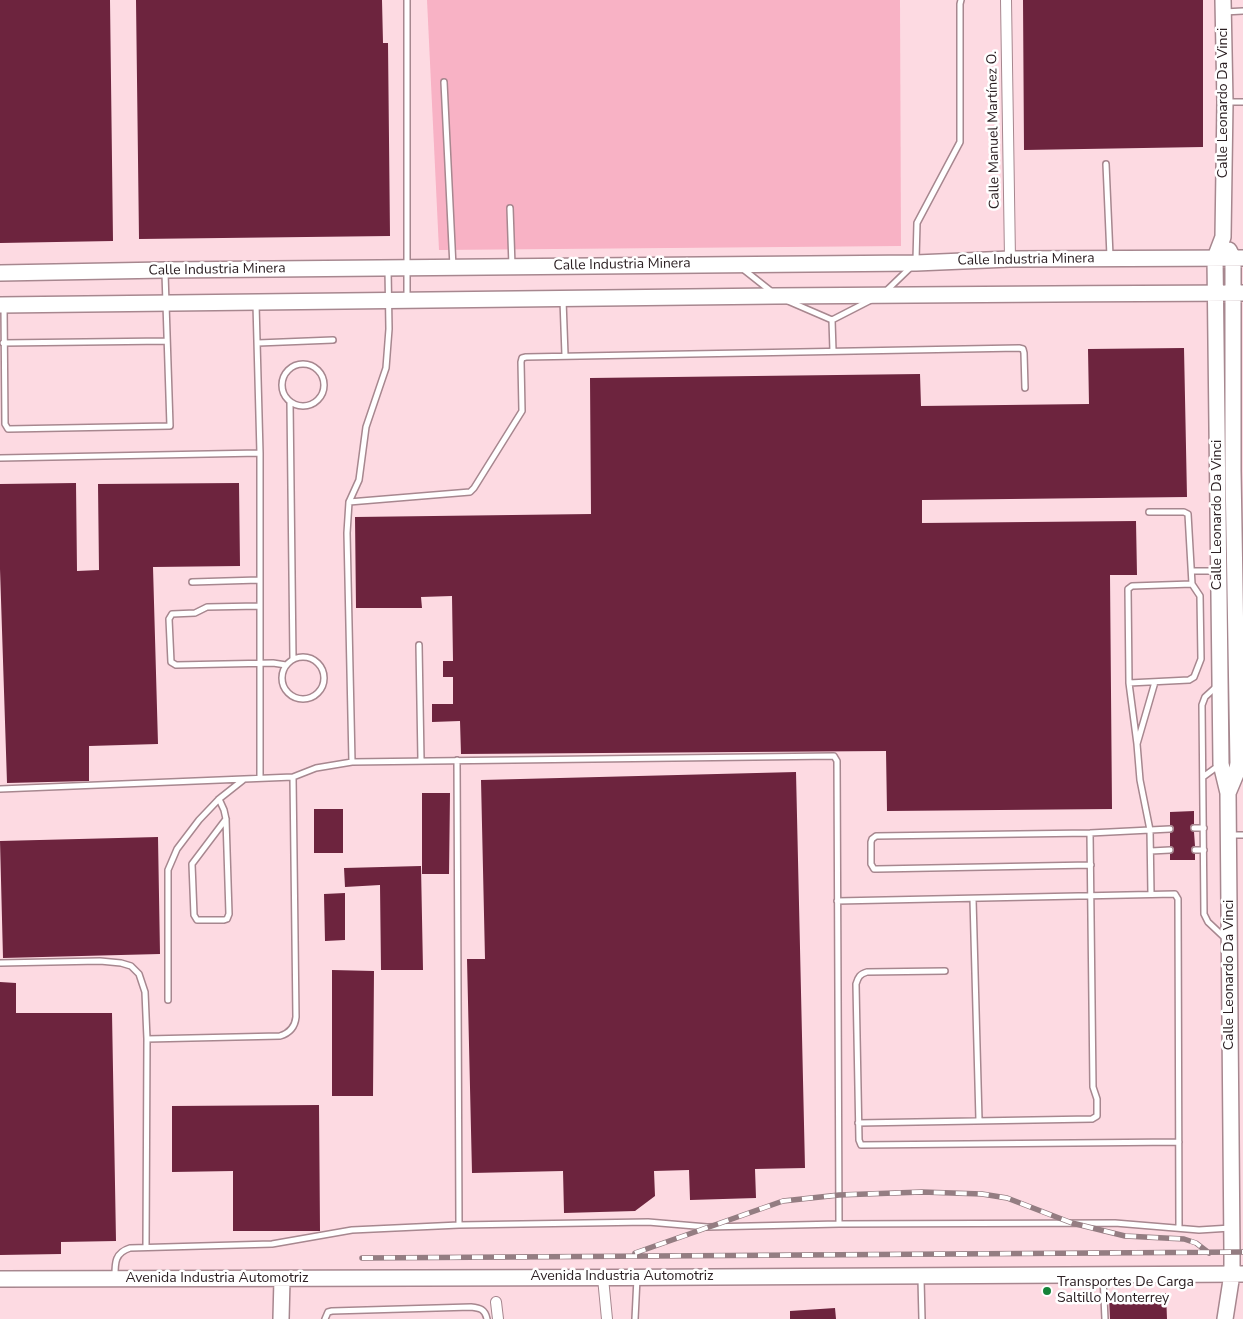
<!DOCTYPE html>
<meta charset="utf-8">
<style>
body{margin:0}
canvas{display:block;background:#fddae2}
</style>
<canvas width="1243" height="1319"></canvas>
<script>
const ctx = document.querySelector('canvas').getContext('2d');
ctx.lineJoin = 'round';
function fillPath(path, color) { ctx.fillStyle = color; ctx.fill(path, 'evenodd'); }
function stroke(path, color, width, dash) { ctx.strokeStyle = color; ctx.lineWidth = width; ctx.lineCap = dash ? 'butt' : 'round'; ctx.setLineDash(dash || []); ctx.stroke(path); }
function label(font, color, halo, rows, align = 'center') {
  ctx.font = font + ' "Nunito Sans",sans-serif'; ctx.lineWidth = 5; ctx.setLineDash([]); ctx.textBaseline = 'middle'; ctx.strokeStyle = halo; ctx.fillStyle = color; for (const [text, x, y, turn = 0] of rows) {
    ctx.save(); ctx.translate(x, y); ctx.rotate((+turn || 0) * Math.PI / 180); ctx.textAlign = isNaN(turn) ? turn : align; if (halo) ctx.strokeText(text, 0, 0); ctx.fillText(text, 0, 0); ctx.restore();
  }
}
fillPath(new Path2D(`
 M427 0H900L901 246 439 250Z`), '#f8b2c5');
fillPath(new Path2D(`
 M0 0H110L113 241 0 243Z
 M136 0H382L383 43H388L390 236 139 239Z
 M1023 0H1203V147L1024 150Z
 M1184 348 1187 497 922 500V523L1136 521 1137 575H1110L1112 809 887 811 886 751 461 754 460 721 432 722V704H453V677H443V661H453L452 596 421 597 422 608H356L355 517 591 514 590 378 920 374 921 406 1089 404 1088 349Z
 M76 483 77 571 99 570 98 484 239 483 240 566 153 567 158 744 89 746V781L7 783 0 569V484Z
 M796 772 805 1168 755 1169 756 1198 690 1200 689 1170 654 1171 655 1196 635 1211 564 1213 563 1171 472 1173 467 959H485L481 780Z
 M422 793H450L449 874H422Z
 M314 809H343V853H314Z
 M1194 811V824L1191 825 1190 828 1194 832 1195 846 1192 847 1191 850 1195 854V860H1170V854L1174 850 1173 847 1170 846V833L1174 829 1173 826 1170 825V812Z
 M158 837 160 954 3 958 0 841Z
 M421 866 423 970H381L380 885 345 887 344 868Z
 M345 893V940L325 941 324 894Z
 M332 970 374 971 373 1096H332Z
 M0 982 16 983V1013H112L116 1241 61 1242V1254L0 1255Z
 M319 1105 320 1231H233V1171L172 1172V1106Z
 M1166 1293 1167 1319H1110L1109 1296Z
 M835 1308 836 1319H790V1311Z`), '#6d243e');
const service = new Path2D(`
 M407 0V299
 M1224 12 1243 11
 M444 82 453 267
 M1228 102H1243
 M1106 164 1110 256
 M510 208 512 266
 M916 260 917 223 960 142V4L961 0
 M743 269 772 292
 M885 292 911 267
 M563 300 565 355
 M788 301 832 320 871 300
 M256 304 260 453
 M4 307 5 424 8 429 170 426 165 273
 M832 320 833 351
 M3 343 167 341
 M258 343 333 340
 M282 385a21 21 0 1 1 42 0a21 21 0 1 1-42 0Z
 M290 402 293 659
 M0 458 260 453V778
 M349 502 470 492 474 488 522 411 521 362 522 358 526 357 1019 348 1023 349 1024 353 1025 388
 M1149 512H1184L1188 514 1192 584 1200 596 1201 659 1194 677 1189 680 1129 683 1128 589 1132 586 1192 584
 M1192 571H1217
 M192 582 259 580
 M259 606 207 607 195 613 172 614 169 619 171 662 176 665 273 663 286 665
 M419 645 421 760
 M282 678a21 21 0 1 1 42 0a21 21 0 1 1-42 0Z
 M1129 683 1137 744 1155 682
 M1217 686 1205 697 1202 705 1204 914 1208 922 1225 938
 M1137 744 1140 780 1150 830 1151 894
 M457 760 459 1225
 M352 762 347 533 349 502 359 480 366 427 386 368 389 329 388 269
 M1203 777 1218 766
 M0 789 293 777 316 768 352 762 834 756 837 761 839 1224
 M219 799 224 810 226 819 229 914 227 919 224 920H197L194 915 192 864 226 819
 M1194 828H1204
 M1229 835H1243
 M1195 850H1204
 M1151 851 1170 850
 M1091 865 877 869H874L871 864V842L872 839 876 836 1090 833 1170 829
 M973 899 979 1120
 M837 901 1175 894 1178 899 1179 1228
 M0 963 100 961 121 963 131 966 139 974 145 992 147 1039
 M945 971 867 972C860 974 858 977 856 984L859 1140 861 1145 1179 1142
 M168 1000V870L177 849 199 820 219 799 243 780
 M858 1123 1092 1119 1097 1116V1099L1093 1087 1090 833
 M146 1247 147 1039 280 1036C290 1033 295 1027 296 1017L293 777
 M1103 1276 1105 1319
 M115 1278C115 1264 114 1253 130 1248L272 1244 352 1230 459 1225 648 1222 707 1227 839 1224 1115 1223 1199 1230 1231 1228
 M921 1279 922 1319
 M325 1319 328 1312 332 1311 471 1307C480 1308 485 1309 487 1319
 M635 1319 637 1278`);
const minor = new Path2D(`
 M1006 0 1010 259
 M603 1278 607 1319
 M496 1302 498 1319`);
const secondary = new Path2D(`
 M1223 0 1225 102 1223 237 1215 258 1221 764 1228 793 1232 1252V1274L1225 1319
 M0 273 165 270 916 263 1010 259 1243 258
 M0 305C258 304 516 300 775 296 931 294 1087 294 1243 293
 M1228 793 1236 774 1238 763 1233 471V258L1229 250
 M0 1279C414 1279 829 1277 1243 1274
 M281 1319 282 1279`);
stroke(service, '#a7878f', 8);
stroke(minor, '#a7878f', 12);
stroke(secondary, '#a7878f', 18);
stroke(service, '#fff', 5);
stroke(minor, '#fff', 10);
stroke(secondary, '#fff', 15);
const rail = new Path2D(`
 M635 1253 783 1201 839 1195 922 1192 982 1194 1007 1198 1072 1223 1125 1236 1184 1239 1196 1243 1209 1253
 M362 1258 1243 1252`);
stroke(rail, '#947d82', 5.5);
stroke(rail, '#fff', 4, [11]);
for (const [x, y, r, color] of [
 [1047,1291,5,"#168339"]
]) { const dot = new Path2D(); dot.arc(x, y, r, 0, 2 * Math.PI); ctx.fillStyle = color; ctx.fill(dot); stroke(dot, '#fff', 2); }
label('14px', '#2c2023', '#fff', [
 ["Calle Leonardo Da Vinci",1224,103,-90],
 ["Calle Manuel Martínez O.",994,130,-91],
 ["Calle Industria Minera",1026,260,-1],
 ["Calle Industria Minera",622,265,-1],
 ["Calle Industria Minera",217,270,-1],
 ["Calle Leonardo Da Vinci",1218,515,-90],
 ["Calle Leonardo Da Vinci",1230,975,-90],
 ["Avenida Industria Automotriz",622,1277],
 ["Avenida Industria Automotriz",217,1279]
]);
label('14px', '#2c2023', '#fff', [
 ["Transportes De Carga",1057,1283],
 ["Saltillo Monterrey",1057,1299]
], 'left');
</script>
